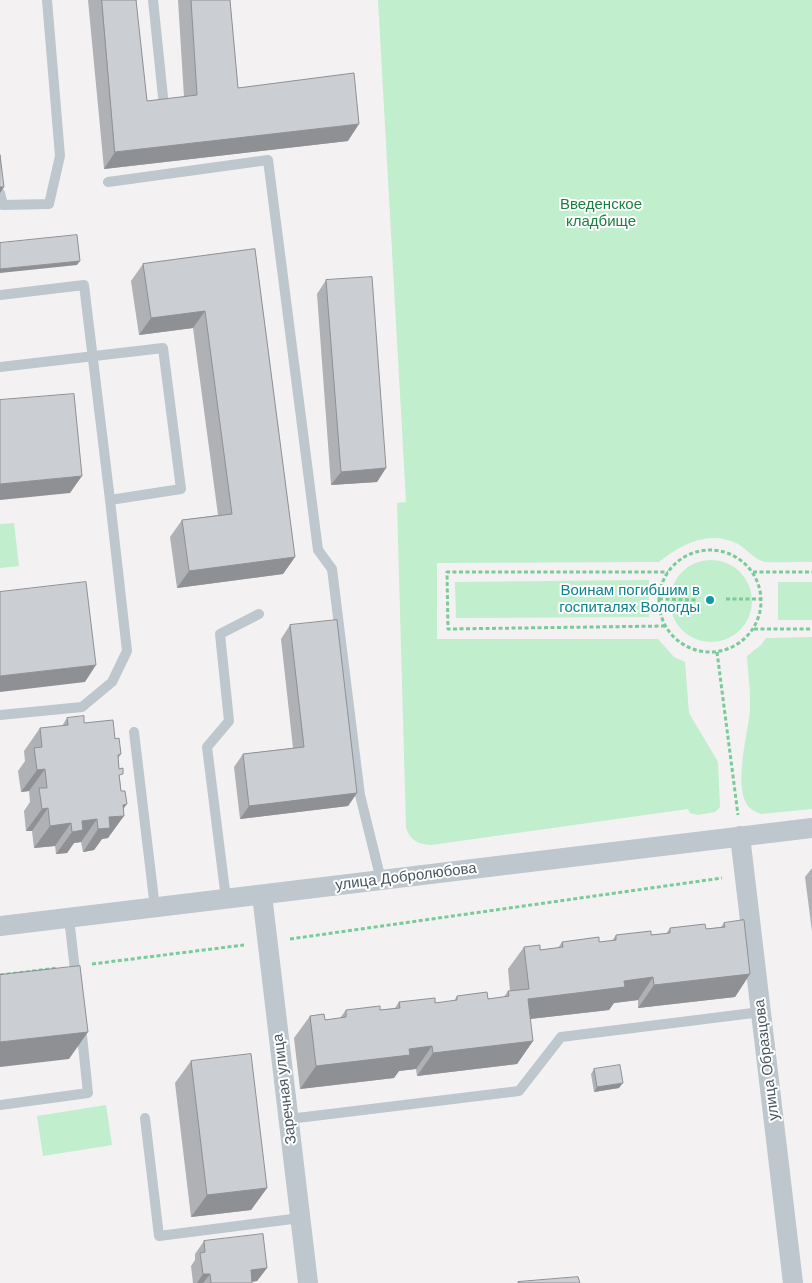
<!DOCTYPE html>
<meta charset="utf-8">
<style>
body{margin:0}
canvas{display:block;background:#f3f1f1}
</style>
<canvas width="812" height="1283"></canvas>
<script>
const ctx = document.querySelector('canvas').getContext('2d');
ctx.lineJoin = 'round';
function fillPath(path, color) { ctx.fillStyle = color; ctx.fill(path, 'evenodd'); }
function stroke(path, color, width, dash) { ctx.strokeStyle = color; ctx.lineWidth = width; ctx.lineCap = dash ? 'butt' : 'round'; ctx.setLineDash(dash || []); ctx.stroke(path); }
function label(font, color, halo, rows, align = 'center') {
  ctx.font = font + ' Arial,sans-serif'; ctx.lineWidth = 4; ctx.setLineDash([]); ctx.textBaseline = 'middle'; ctx.strokeStyle = halo; ctx.fillStyle = color; for (const [text, x, y, turn = 0] of rows) {
    ctx.save(); ctx.translate(x, y); ctx.rotate((+turn || 0) * Math.PI / 180); ctx.textAlign = isNaN(turn) ? turn : align; if (halo) ctx.strokeText(text, 0, 0); ctx.fillText(text, 0, 0); ctx.restore();
  }
}
fillPath(new Path2D(`
 M378 0H812V562C802 561 769 564 762 561 754 559 745 547 736 543 708 530 681 544 659 562L437 563V639H658L674 657 685 662 689 713 718 762 720 807 715 812 698 815 690 813 688 809 431 845C418 844 411 841 406 828L397 503 406 502Z
 M14 523 19 566 0 568V524Z
 M670 601a41 41 0 1 1 82 0a41 41 0 1 1-82 0Z
 M649 580V617L456 618 455 582Z
 M778 582H812V620H778Z
 M812 637V809L761 814C756 812 751 810 748 806 733 786 748 734 750 710 751 693 748 674 747 656L761 645 766 638Z
 M106 1105 112 1145 43 1156 37 1116Z`), '#c1eecd');
stroke(new Path2D(`
 M659 601a51 51 0 1 1 102 0a51 51 0 1 1-102 0Z
 M753 572H812
 M659 599 697 600
 M726 599H762
 M665 626 448 629 447 572H668
 M754 629H812
 M717 652 738 815
 M290 939 722 878
 M92 964 244 945
 M0 975 58 968`), '#7acb9a', 3, [4, 2.5]);
stroke(new Path2D(`
 M153 0 163 97
 M108 182 268 160 318 550 332 569 360 795 381 880
 M0 193 3 205 49 204 60 156 47 0
 M0 295 84 285 110 500 181 489 163 348 0 367
 M0 715 82 707 112 682 127 651 110 500
 M134 732 155 908
 M226 899 207 747 229 721 220 634 259 614
 M69 918 76 979
 M0 1105 88 1093 81 1026
 M145 1118 159 1236 300 1218
 M289 1119 519 1091 561 1037 761 1012`), '#bdc7cd', 10);
stroke(new Path2D(`
 M740 836 793 1283
 M262 895 308 1283
 M0 926 812 828`), '#bdc7cd', 20);
fillPath(new Path2D(`
 M88 0H137L136 2 147 101 184 97 178 0H230L238 88 348 141 104 169Z
 M255 249 295 557 283 574 177 588 170 537 182 520 218 515 193 328 139 335 131 281 143 264Z
 M326 280 386 468 377 482 331 485 317 294Z
 M290 625 357 793 348 806 240 819 234 767 243 754 293 748 281 639Z
 M67 718 84 723 115 739 121 754 118 759 123 809 108 838 102 839 94 850 83 852 81 842 74 843 67 853 56 854 55 846 34 848 32 831H26L24 811 30 802 29 791 21 792 18 771 25 761 24 751 40 728 62 726Z
 M812 868V932L805 877Z
 M724 923 750 974 735 997 638 1008V1000L614 1003 609 1010 530 1019 533 1041 517 1064 417 1076 416 1069 399 1071 394 1078 300 1089 294 1038 310 1016 325 1020 340 1018 346 1010H380L395 1008 399 1002 435 1003 454 1001 457 996 488 999 504 997 508 991H510L508 969 524 947 540 950 558 948 562 942H599L612 941 616 935H651L666 934 670 928 706 929 721 927Z
 M191 1061 267 1188 251 1210 191 1217 175 1083Z
 M594 1069 619 1088 594 1092 591 1074Z
 M204 1241 267 1268 257 1281 252 1282V1283H193L191 1266 195 1260V1254Z`), '#afb1b5');
fillPath(new Path2D(`
 M359 124 348 141 104 169 115 152Z
 M0 187H4L0 193Z
 M80 261 77 265 0 273V269Z
 M205 311 193 328 139 335 151 318Z
 M386 468 377 482 331 485 341 472Z
 M82 476 70 493 0 500V484Z
 M295 557 283 574 177 588 189 571Z
 M96 665 85 682 0 692V676Z
 M45 769 29 791 21 792 37 770Z
 M357 793 348 806 240 819 249 806Z
 M127 804 118 816H124L108 838 102 839 94 850 83 852 98 829 109 817 123 805Z
 M48 808 32 831H26L42 809Z
 M97 819 81 842 74 843 67 853 56 854 72 832 82 821Z
 M71 823 55 846 34 848 50 826Z
 M750 974 735 997 638 1008 654 985Z
 M653 977 638 1000 614 1003 609 1010 512 1021 528 999 624 981Z
 M88 1032 69 1059 0 1067V1042Z
 M533 1041 517 1064 417 1076 433 1053Z
 M432 1046 416 1069 399 1071 394 1078 300 1089 316 1066 409 1049Z
 M623 1083 619 1088 594 1092 597 1087Z
 M267 1188 251 1210 191 1217 207 1195Z
 M267 1268 257 1281 241 1283 251 1270Z
 M203 1274H210L203 1283H197Z`), '#8e9094');
const building = new Path2D(`
 M102 0H136L147 101 197 95 191 0H230L238 88 354 73 359 124 115 152Z
 M0 155 4 187H0Z
 M77 235 80 261 0 269V243Z
 M255 249 295 557 189 571 182 520 232 514 205 311 151 318 143 264Z
 M372 277 386 468 341 472 326 280Z
 M74 394 82 476 0 484V400Z
 M86 582 96 665 0 676V592Z
 M337 620 357 793 249 806 243 754 304 747 290 625Z
 M84 716V723L113 720 115 739 119 738 121 754 118 755 119 769 123 768V774L119 775 121 791H125L127 804 123 805 124 816 109 817 110 828 98 829 97 819 82 821 83 830 72 832 71 823 50 826 48 808 42 809 39 788H47L45 769 37 770 34 748 42 747 40 728 68 725 67 718Z
 M744 920 750 974 654 985 653 977 624 981 625 987 528 999 533 1041 433 1053 432 1046 409 1049 410 1055 316 1066 310 1016 324 1014 325 1020 346 1017V1010L380 1006V1010L400 1008 399 1002 435 998V1003L457 1000V996L487 992 488 999 509 996 508 991 529 989 524 947 540 945V950L563 947 562 942 599 937V942L616 940V935L651 931V935L670 933V928L705 924 706 929 725 927 724 923Z
 M80 966 88 1032 0 1042V975Z
 M251 1054 267 1188 207 1195 191 1061Z
 M620 1065 623 1083 597 1087 594 1069Z
 M263 1234 267 1268 251 1270 252 1283H211L210 1274H203L200 1253 205 1252 204 1241Z
 M578 1277 580 1283H518V1282Z`);
fillPath(building, '#cbced3');
stroke(building, '#8e9094', 1);
for (const [x, y, r, color] of [
 [710,600,5,"#0f9aa8"]
]) { const dot = new Path2D(); dot.arc(x, y, r, 0, 2 * Math.PI); ctx.fillStyle = color; ctx.fill(dot); stroke(dot, '#fff', 2); }
label('15px', '#1a7e41', '#fff', [
 ["Введенское",601,205],
 ["кладбище",601,222]
]);
label('15px', '#0d838f', '#fff', [
 ["Воинам погибшим в",700,591],
 ["госпиталях Вологды",700,608]
], 'right');
label('15px', '#49565e', '#fff', [
 ["улица Добролюбова",406,877,-7],
 ["улица Образцова",767,1060,-97],
 ["Заречная улица",285,1089,-97]
]);
</script>
